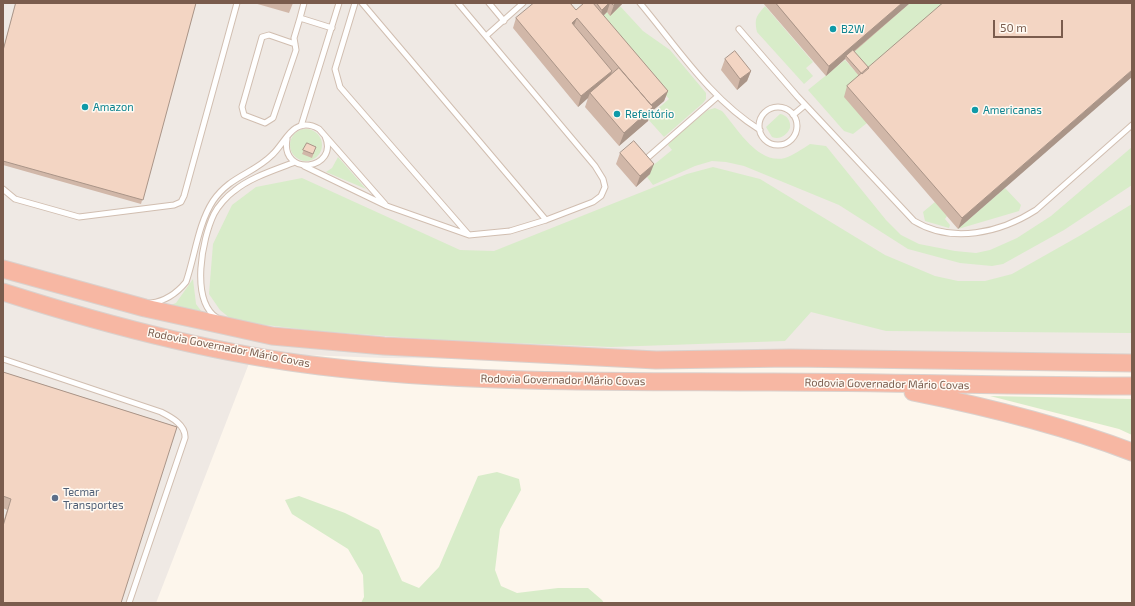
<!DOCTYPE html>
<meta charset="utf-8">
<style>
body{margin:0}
#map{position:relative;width:1135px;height:606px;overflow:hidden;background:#fdf6ec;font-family:"Exo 2",sans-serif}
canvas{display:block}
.frame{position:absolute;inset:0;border:4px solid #7a5c4d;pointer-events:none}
.scale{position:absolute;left:993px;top:20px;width:70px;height:18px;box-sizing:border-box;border:2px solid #7a5c4d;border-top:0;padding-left:5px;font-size:12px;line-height:14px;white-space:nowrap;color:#7a5c4d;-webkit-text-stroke:3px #fffaf3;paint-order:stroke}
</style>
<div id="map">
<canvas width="1135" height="606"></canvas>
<div class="frame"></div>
<div class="scale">50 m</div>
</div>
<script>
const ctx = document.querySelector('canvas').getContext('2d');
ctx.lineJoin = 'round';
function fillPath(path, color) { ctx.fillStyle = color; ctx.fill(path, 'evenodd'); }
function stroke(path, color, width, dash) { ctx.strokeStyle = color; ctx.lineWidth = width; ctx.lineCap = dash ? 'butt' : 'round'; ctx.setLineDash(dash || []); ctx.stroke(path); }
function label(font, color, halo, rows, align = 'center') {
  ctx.font = font + ' "Exo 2",sans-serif'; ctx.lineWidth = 3; ctx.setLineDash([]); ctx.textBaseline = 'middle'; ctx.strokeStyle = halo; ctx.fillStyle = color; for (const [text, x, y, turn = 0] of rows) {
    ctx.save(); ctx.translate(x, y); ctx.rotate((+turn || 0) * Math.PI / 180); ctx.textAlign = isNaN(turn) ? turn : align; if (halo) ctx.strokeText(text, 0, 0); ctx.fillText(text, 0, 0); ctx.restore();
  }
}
fillPath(new Path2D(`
 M3 3H1132V363L384 358 253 353 156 603H3Z`), '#efe9e4');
fillPath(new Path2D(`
 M910 3H951L870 74 852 53Z
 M620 6 643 31 670 50 706 93V99L703 103 664 137 647 118 669 99 600 19 607 12Z
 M765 6 813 62 806 68 813 76 804 84 757 32C754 17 757 16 765 6Z
 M845 60 863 80 867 123 853 134 844 131 808 90Z
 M715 108 722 111C737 128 758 165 785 158 794 155 802 149 810 144L826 146 886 220 901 235 919 244 955 251 976 253 990 250 1017 238 1051 216 1132 147V185L1064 230 1003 264 992 266 960 263 908 249 839 205 744 166 726 162 712 161 695 166 653 185 647 177 650 174 651 167 672 150 668 145 674 138 708 110Z
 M780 114C787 115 791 121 790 128 787 135 780 140 772 137L766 127Z
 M290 145a16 16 0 1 1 32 0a16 16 0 1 1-32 0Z
 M338 157 366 189 326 172 332 168Z
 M713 167 760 179 885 255 935 276 958 281H985L1012 274 1081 235 1132 204V333L886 331 811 312 785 341 611 347 441 340 317 331 249 323 231 319 220 310 209 294 213 244 232 205 256 187 302 178 460 250 494 251 687 174Z
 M1005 188 1021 205 1019 211 958 229Z
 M935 202 947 216 945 219 950 225 949 228 925 221 923 212Z
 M193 279 196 304 207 319 166 307 176 303Z
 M990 396 1132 399V435L1119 429Z
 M497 472 519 479 521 490 500 529 495 570 501 586 517 593 558 588H588L602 600 604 603H361L364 597 363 575 348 549 292 514 285 500 299 496 345 513 379 530 402 581 419 588 439 567 478 476Z`), '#d8ecc9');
const lane = new Path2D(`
 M355 3 335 69 340 87 468 234
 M362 3 546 220
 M489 3 504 21
 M640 3C677 47 710 99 760 130
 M300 18 304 3
 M739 29 797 96 914 221C952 244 1000 233 1036 210L1132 125
 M486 36 523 3
 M295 44 269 35 262 37 242 107 244 115 265 123 273 118 296 50 294 38 300 18 332 28
 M759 126a19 19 0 1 1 38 0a19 19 0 1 1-38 0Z
 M793 115 805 105
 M301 126 339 3
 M287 139C280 178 340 170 325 136
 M646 159 717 97
 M304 166 387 206 469 235 510 231 546 220 593 202 601 196 605 187 603 179 595 166 458 3
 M3 189 15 199 79 217 174 205 181 202 184 196 237 3
 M151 303C166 301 177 293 186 282 195 256 198 224 213 201 230 176 253 174 272 155 280 148 288 132 296 128 304 123 312 125 319 129L385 204
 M217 318C190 300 202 239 214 214 218 206 227 196 234 191 251 177 275 170 295 162
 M3 359 161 412C171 417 186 425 185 438L129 603`);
const highway = new Path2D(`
 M3 269 145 308 272 336 384 346 656 360 791 358 1132 363
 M3 292C103 324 217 354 320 366 470 384 621 381 772 382 892 382 1012 386 1132 386
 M913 392C988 407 1061 425 1132 452`);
stroke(lane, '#d1beb0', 7);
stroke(highway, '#dad1cd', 19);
stroke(lane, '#fff', 5);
stroke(highway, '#f7b7a3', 17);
fillPath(new Path2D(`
 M16 3H196L141 204 3 165V50Z
 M254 3H293L289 13Z
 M584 3H623L610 16 607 12 603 16 668 91 664 101 651 112 648 121 619 146 585 107 588 98 578 107 513 28 516 18 576 10Z
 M763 3H910L854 52 869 68 1132 3 958 229 844 97 847 86 859 76 845 59 826 76Z
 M725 59 751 71 747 81 737 90 721 70Z
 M307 143 316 147 312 158 302 154Z
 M620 153 650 174 636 187 616 164Z
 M3 372 177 427 3 603V523L7 510 3 508Z`), '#d1b7a8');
fillPath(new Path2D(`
 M609 3H610L607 12 599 20 602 10Z
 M616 3H623L610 16 614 5Z
 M902 3H910L847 57 846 56 845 59 826 76 829 66Z
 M577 18 573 28 572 23Z
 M1132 70V77L958 229 962 218Z
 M612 71 609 81 590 93 588 98 578 107 581 96Z
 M751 71 747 81 737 90 740 79Z
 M668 91 664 101 651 112 648 121 619 146 624 133 651 105Z
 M654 164 650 174 636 187 640 176Z`), '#aa9588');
const building = new Path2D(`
 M16 3H196L143 200 3 161V51Z
 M534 3H570L576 10 584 3H593L668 91 651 105 577 18 572 23 612 71 581 96 516 18Z
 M597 3H609L602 10Z
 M611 3H616L614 5Z
 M776 3H902L829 66Z
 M943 3H1132V70L962 218 847 86Z
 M853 50 869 68 862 74 846 56Z
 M735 51 751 71 740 79 725 59Z
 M619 68 653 107 624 133 590 93Z
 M634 141 654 164 640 176 620 153Z
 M307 143 316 147 313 154 303 150Z
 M3 372 177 427 121 603H3V526L11 499 3 496Z`);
fillPath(building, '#f3d5c3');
stroke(building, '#aa9588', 1);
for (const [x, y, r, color] of [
 [833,29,4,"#0f9aa8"],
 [85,107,4,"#0f9aa8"],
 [975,110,4,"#0f9aa8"],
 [617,114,4,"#0f9aa8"],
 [55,498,4,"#5c6f8a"]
]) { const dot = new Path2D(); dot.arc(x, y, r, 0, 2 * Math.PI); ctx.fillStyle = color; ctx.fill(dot); stroke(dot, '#fffaf3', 1.5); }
label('11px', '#0d838f', '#fffaf3', [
 ["B2W",841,29],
 ["Amazon",93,107],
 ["Americanas",983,110],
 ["Refeitório",625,114]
], 'left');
label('11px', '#7a5c4d', '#fffaf3', [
 ["Rodovia Governador Mário Covas",229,348,11],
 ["Rodovia Governador Mário Covas",563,380,1],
 ["Rodovia Governador Mário Covas",887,384,1]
]);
label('11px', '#4e5e75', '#fffaf3', [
 ["Tecmar",63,492],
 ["Transportes",63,505]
], 'left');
</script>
